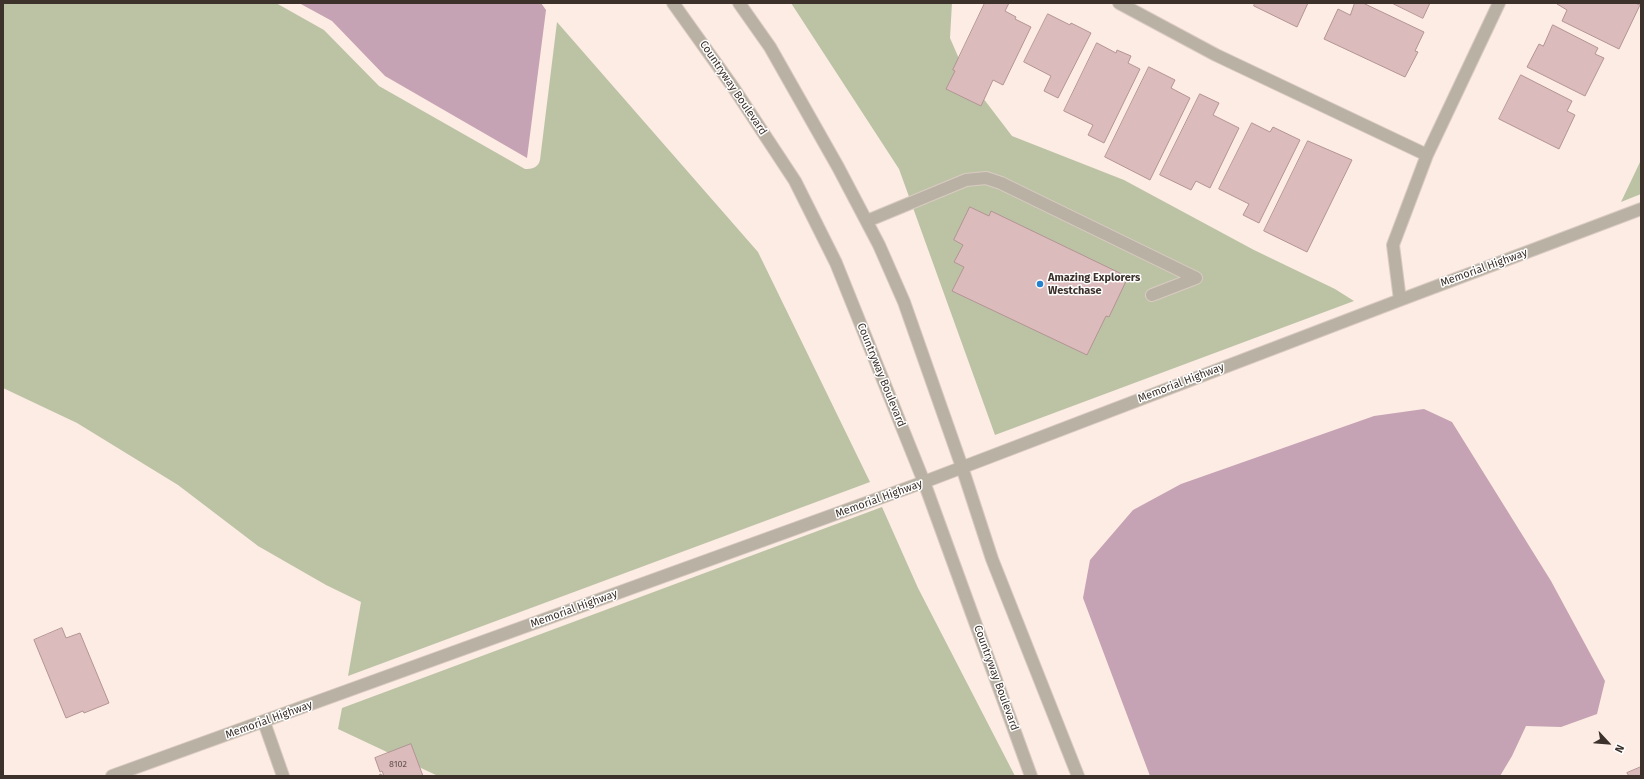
<!DOCTYPE html>
<style>
body{margin:0}
#map{position:relative;width:1644px;height:779px;overflow:hidden;background:#fdece3;font-family:"Fira Sans",sans-serif}
canvas{display:block}
.frame{position:absolute;inset:0;border:4px solid #3c312b;pointer-events:none}
.north{position:absolute;left:1588px;top:723px;width:40px;height:40px;-webkit-text-stroke:3px #fff;paint-order:stroke;rotate:116deg;font-size:11px;font-weight:700;line-height:16px;text-align:center;color:#3c312b}
.north::after{content:'';display:block;margin:auto;width:14px;height:18px;background:#3c312b;clip-path:polygon(50% 0,100% 100%,50% 72%,0 100%)}
</style>
<div id="map">
<canvas width="1644" height="779"></canvas>
<div class="frame"></div>
<div class="north">N</div>
</div>
<script>
const ctx = document.querySelector('canvas').getContext('2d');
ctx.lineJoin = 'round';
function fillPath(path, color) { ctx.fillStyle = color; ctx.fill(path, 'evenodd'); }
function stroke(path, color, width, dash) { ctx.strokeStyle = color; ctx.lineWidth = width; ctx.lineCap = dash ? 'butt' : 'round'; ctx.setLineDash(dash || []); ctx.stroke(path); }
function label(font, color, halo, rows, align = 'center') {
  ctx.font = font + ' "Fira Sans",sans-serif'; ctx.lineWidth = 3; ctx.setLineDash([]); ctx.textBaseline = 'middle'; ctx.strokeStyle = halo; ctx.fillStyle = color; for (const [text, x, y, turn = 0] of rows) {
    ctx.save(); ctx.translate(x, y); ctx.rotate((+turn || 0) * Math.PI / 180); ctx.textAlign = isNaN(turn) ? turn : align; if (halo) ctx.strokeText(text, 0, 0); ctx.fillText(text, 0, 0); ctx.restore();
  }
}
fillPath(new Path2D(`
 M3 3H276L324 30 379 86 525 169C532 169 538 168 540 160L557 22 758 252 870 482 348 676 361 602 326 585 258 546 178 485 77 423 3 388Z
 M791 3H952L950 38 967 77 1012 136 1124 180 1254 250 1335 289 1354 301 995 435 899 169Z
 M1641 160V194L1621 202Z
 M882 507 918 588 1015 776H438L338 729 342 708Z`), '#bcc3a5');
fillPath(new Path2D(`
 M299 3H541L546 10 527 158 385 76 332 21Z
 M1424 409 1452 422 1551 581 1605 681 1597 714 1561 727 1526 726 1512 756 1500 776H1150L1083 598 1090 560 1133 510 1181 484 1374 416Z`), '#c5a2b4');
const building = new Path2D(`
 M985 3H1009L1005 11 1016 17 1015 19 1031 27 1003 85 993 80 981 106 946 89 955 71 953 70Z
 M1255 3H1308L1297 27 1254 6Z
 M1355 3H1363L1424 32 1415 51 1418 52 1405 77 1324 39 1338 9 1350 15Z
 M1392 3H1430L1423 18Z
 M1557 3H1635L1640 5 1619 49 1562 21 1567 10 1557 4Z
 M1048 14 1070 25 1071 23 1091 33 1058 98 1044 91 1051 76 1024 62Z
 M1553 25 1598 48 1595 54 1604 58 1585 96 1527 67 1539 44 1543 46Z
 M1097 43 1116 53 1117 50 1131 56 1128 63 1140 69 1104 143 1088 135 1093 125 1064 111Z
 M1149 67 1175 80 1171 88 1190 98 1150 180 1105 157Z
 M1521 75 1572 101 1567 111 1575 115 1559 149 1499 119Z
 M1200 94 1219 103 1213 115 1239 128 1210 188 1196 181 1191 190 1160 175Z
 M1252 123 1270 132 1273 127 1300 140 1259 223 1243 215 1249 204 1219 189Z
 M1308 141 1352 160 1307 252 1264 231Z
 M970 207 989 216 991 211 1128 277 1109 317 1106 316 1087 355 952 291 964 267 954 262 963 245 954 240Z
 M62 628 66 638 80 633 109 703 84 713 83 711 66 718 34 640Z
 M411 744 423 776H379L380 774 384 776 382 771 380 772 375 758Z
 M1641 767V776H1629L1627 773Z`);
fillPath(building, '#dbbbbb');
stroke(building, '#b39494', 1);
const minor = new Path2D(`
 M673 3 733 87 795 181 836 263 924 482 1031 776
 M739 3 770 47 838 167 879 245 904 302 962 467 992 559 1078 776
 M1119 3 1216 55 1427 155
 M867 221 966 180 986 178 1001 183 1196 278 1152 295
 M1400 300 1393 245 1427 155 1499 3
 M264 722 283 776
 M112 776 924 482 1400 300 1641 209`);
stroke(minor, '#dacac2', 14);
stroke(minor, '#b9b2a4', 12);
for (const [x, y, r, color] of [
 [1040,284,4,"#2381cd"]
]) { const dot = new Path2D(); dot.arc(x, y, r, 0, 2 * Math.PI); ctx.fillStyle = color; ctx.fill(dot); stroke(dot, '#fff', 1.5); }
label('9px', '#64544f', null, [
 ["8102",398,764]
]);
label('11px', '#3c312b', '#fff', [
 ["Countryway Boulevard",733,88,56],
 ["Memorial Highway",1484,268,-20],
 ["Countryway Boulevard",881,375,68],
 ["Memorial Highway",1181,383,-21],
 ["Memorial Highway",879,499,-20],
 ["Memorial Highway",574,609,-20],
 ["Countryway Boulevard",996,678,70],
 ["Memorial Highway",269,720,-20]
]);
label('bold 11px', '#3c312b', '#fff', [
 ["Amazing Explorers",1048,278],
 ["Westchase",1048,291]
], 'left');
</script>
